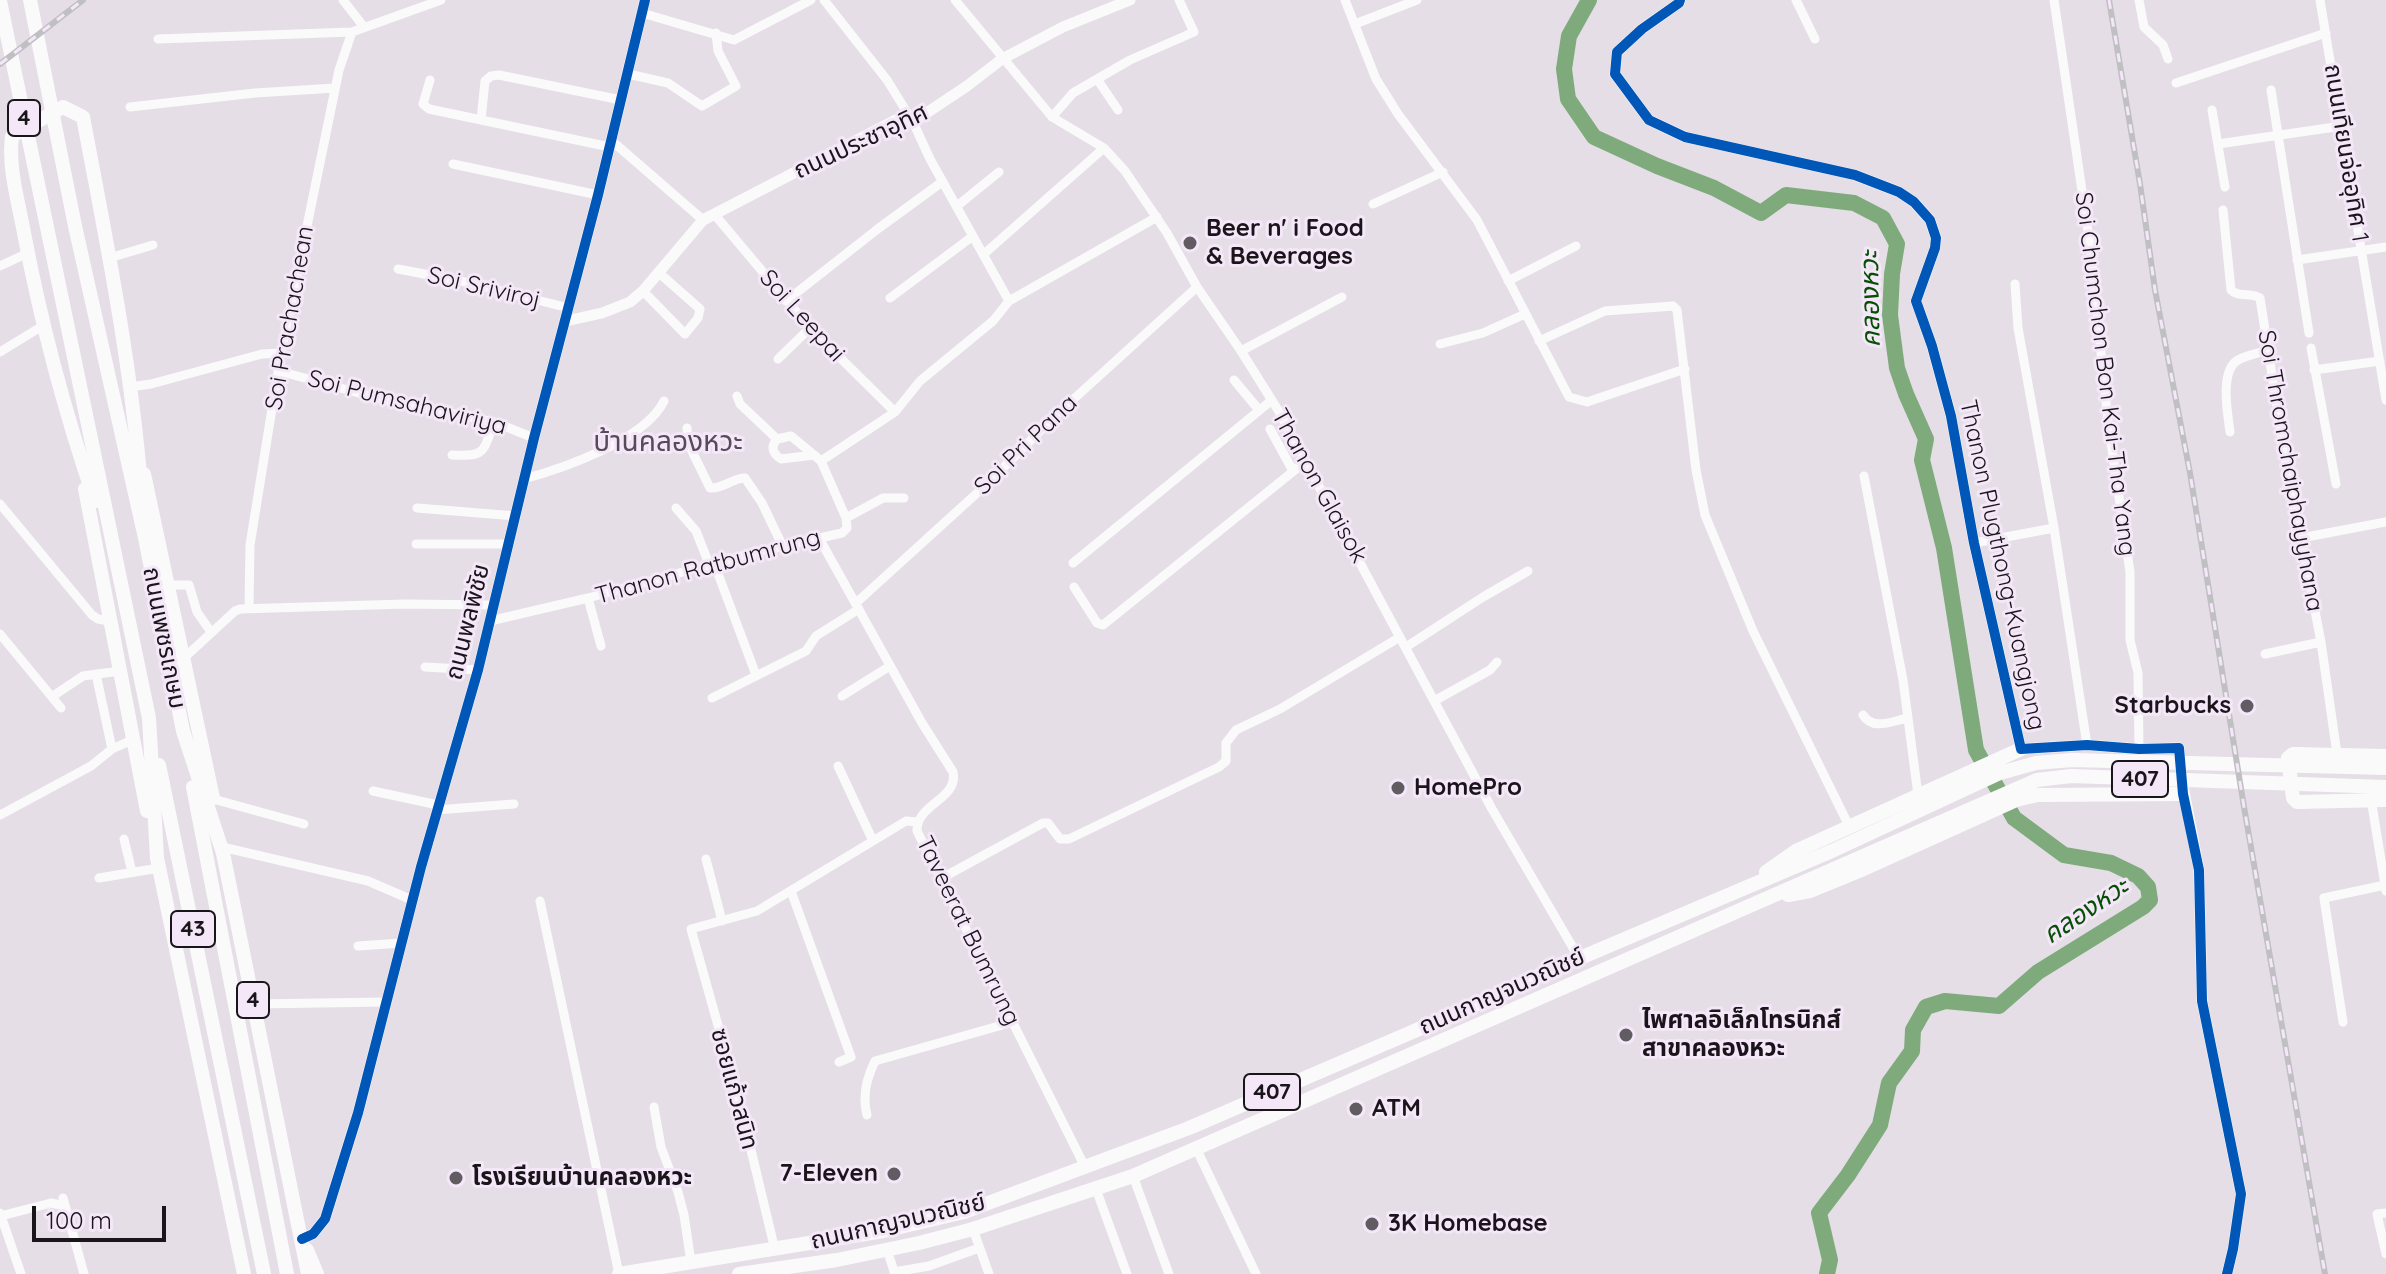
<!DOCTYPE html>
<meta charset="utf-8">
<style>
body{margin:0}
#map{position:relative;width:2386px;height:1274px;overflow:hidden;background:#e5dee7;font-family:Quicksand,sans-serif}
canvas{display:block}
.scale{position:absolute;left:32px;top:1206px;width:134px;height:36px;box-sizing:border-box;border:4px solid #1a151b;border-top:0;padding-left:10px;font-size:24px;line-height:28px;white-space:nowrap;color:#1a151b;-webkit-text-stroke:6px #f4e7f8;paint-order:stroke}
</style>
<div id="map">
<canvas width="2386" height="1274"></canvas>
<div class="scale">100 m</div>
</div>
<script>
const ctx = document.querySelector('canvas').getContext('2d');
ctx.lineJoin = 'round';
function stroke(path, color, width, dash) { ctx.strokeStyle = color; ctx.lineWidth = width; ctx.lineCap = dash ? 'butt' : 'round'; ctx.setLineDash(dash || []); ctx.stroke(path); }
function label(font, color, halo, rows, align = 'center') {
  ctx.font = font + ' Quicksand,"Noto Sans Thai",sans-serif'; ctx.lineWidth = 6; ctx.setLineDash([]); ctx.textBaseline = 'middle'; ctx.strokeStyle = halo; ctx.fillStyle = color; for (const [text, x, y, turn = 0] of rows) {
    ctx.save(); ctx.translate(x, y); ctx.rotate((+turn || 0) * Math.PI / 180); ctx.textAlign = isNaN(turn) ? turn : align; if (halo) ctx.strokeText(text, 0, 0); ctx.fillText(text, 0, 0); ctx.restore();
  }
}
stroke(new Path2D(`
 M1589 0 1569 36 1564 69 1568 99 1594 137 1657 166 1714 188 1761 213 1786 195 1854 203 1883 218 1897 244 1892 274 1890 315 1897 368 1906 394 1926 439 1922 460 1944 548 1976 750 2014 818 2064 855 2111 863 2138 876 2148 887 2150 900 2143 907 2038 972 1999 1006 1945 1001 1926 1007 1913 1030 1912 1051 1889 1083 1880 1125 1848 1175 1819 1213 1830 1260 1827 1274`), '#7fab7c', 16);
stroke(new Path2D(`
 M343 0 364 27
 M824 0 887 80 913 122 930 159 1009 301
 M955 0 1052 117 1104 148 1125 171 1167 233 1197 287 1241 351 1278 410 1492 809 1579 958
 M1345 0 1376 79 1398 114 1477 220 1569 397 1587 402 1685 369
 M1796 0 1815 39
 M2054 0 2091 252 2108 422 2130 572V640L2138 673 2139 749
 M2139 0 2144 27 2163 45 2168 59
 M2320 0 2386 400
 M642 13 734 40 811 0
 M1355 24 1417 0
 M158 39 352 32 441 0
 M628 74 668 83 702 106 736 86 718 51 716 33
 M1097 79 1118 110
 M430 80 423 104 429 109 610 147
 M2176 83 2326 33
 M2271 90 2309 333
 M130 107 255 93 335 88
 M2212 110 2225 187
 M1052 117 1073 93 1130 60 1194 32 1179 0
 M481 120 485 81 491 76 499 75 621 100
 M612 141 703 220
 M2218 144 2342 126
 M453 164 598 195
 M1373 204 1443 172
 M957 206 999 172
 M2223 210 2231 290C2238 298 2251 292 2260 298L2291 497 2301 538 2321 642 2337 754
 M715 215 810 328 895 412
 M984 254 1104 148
 M109 258 153 245
 M2297 260 2386 247
 M0 266 28 253
 M398 269 461 281 569 308
 M1508 281 1576 246
 M2015 284 2018 328 2054 528 2087 745
 M643 291 685 334 698 318 700 309 658 272
 M890 298 973 236
 M786 301 879 228 942 182
 M1539 341 1605 311 1673 306 1677 310 1696 470 1705 515 1753 631 1849 826
 M1440 344 1483 333 1525 314
 M2311 348 2336 484
 M1241 351 1342 297
 M0 352 44 325
 M778 359 810 328
 M2314 370 2380 361
 M279 371 384 400 494 422 534 438
 M1234 380 1259 410
 M130 387 151 384 262 354 281 353
 M737 396 740 404 777 439C770 447 773 454 781 459L814 455 821 461
 M687 428 688 443 710 488C723 489 733 478 745 478L762 503 783 547
 M1270 429 1293 471
 M2230 432C2228 415 2219 371 2238 360 2247 355 2259 353 2269 350
 M777 439 791 436 814 455
 M452 455C486 457 483 452 494 422
 M1864 476 1903 680 1918 795
 M524 479C564 468 645 440 664 401
 M0 504 92 615 98 619 109 621
 M417 508 516 516
 M676 508 696 531 709 564
 M846 518 883 498H904
 M819 538 922 723 953 772C959 799 916 804 917 831L1085 1167
 M2301 538 2386 522
 M1974 543 2054 528
 M416 544H508
 M714 563 756 675
 M1073 563 1272 400
 M168 585H189L197 612 211 632
 M1074 587 1097 623 1103 625 1306 461
 M588 598 601 646
 M856 603 987 484 1055 416 1197 287
 M249 608 250 545 281 353 339 70 352 32
 M490 621 588 598 752 553 842 533 847 528 846 518 821 461 895 412 920 381 993 321 1009 301 1157 217
 M0 634 61 708
 M1406 647 1483 597 1528 571
 M2265 654 2321 642
 M184 658 235 611 240 609 405 604 494 605
 M425 667 478 670
 M96 674 112 749
 M53 696 83 676 120 671
 M842 696 890 666
 M712 698 806 651 816 636 859 609
 M1434 701 1490 670 1497 662
 M1863 715C1873 731 1892 721 1908 718
 M838 766 873 841
 M373 791 438 805
 M213 799 304 824
 M2371 799 2386 891
 M436 810 514 804
 M0 815 91 766 112 749 132 740
 M124 839 132 872
 M222 847 368 881 412 900
 M706 859 722 921
 M99 878 159 868
 M940 879 1043 823H1048L1060 839H1069L1219 767 1226 761V743L1236 730 1280 709 1400 637
 M791 891 851 1057 839 1062
 M540 901 619 1274
 M358 946 401 943
 M254 1004 386 1002
 M2343 1022 2324 898 2385 885
 M654 1107 661 1147 678 1192 684 1215 691 1262
 M867 1115C862 1096 866 1079 875 1061L1013 1022
 M1196 1148 1256 1274
 M1133 1176 1169 1274
 M1096 1189 1127 1274
 M63 1198 84 1274
 M0 1213 21 1274
 M2386 1213 2377 1214 2386 1254
 M1 1216 51 1203 65 1206
 M973 1229 989 1274
 M775 1250 740 1104 691 929 757 911 906 821 917 822
 M887 1250 895 1274
 M894 1272 929 1266 979 1248`), '#fbfafb', 9);
stroke(new Path2D(`
 M1680 0 1679 3 1642 29 1617 52 1615 74 1649 120 1685 137 1855 175 1899 192 1914 202 1930 220 1936 238 1935 248 1916 301 1932 346 1951 416 1974 543 2021 749 2087 745 2139 749 2179 748 2181 769
 M566 321 602 313 630 302 643 291 703 220 896 120 913 122 967 86 1002 59 1063 27 1130 0
 M2183 786 2199 870 2202 1001 2241 1194 2233 1249 2227 1274
 M302 1239 313 1234 325 1219 358 1113 421 867 478 670 534 438 598 195 645 0`), '#fbfafb', 11);
stroke(new Path2D(`
 M2386 756 2293 754 2288 758 2293 798 2297 802 2386 800
 M1766 872 1796 851 2021 749
 M1788 895 1810 891 1859 871 2016 800 2038 795 2183 794
 M307 1250 317 1274
 M619 1274 883 1231 964 1212 1189 1128 1498 995 1540 975 1832 851 2000 773 2036 763 2072 760 2386 768
 M739 1274 837 1260 919 1243 973 1229 1133 1176 2037 780 2071 776 2386 787`), '#fbfafb', 14);
stroke(new Path2D(`
 M30 0 75 226 145 538 183 731 223 853 308 1274
 M0 1 149 718 157 858 244 1274
 M144 474 213 798
 M85 489 147 811
 M95 501C65 413 41 323 24 233 18 200 8 168 12 136L63 107 83 117C106 239 131 362 141 487
 M159 765 264 1274
 M193 787 287 1274`), '#fbfafb', 14);
const rail = new Path2D(`
 M2109 0 2140 184 2155 290 2190 473 2244 807 2325 1274
 M0 64 83 0`);
stroke(rail, '#c0bfc2', 6);
stroke(rail, '#f4e7f8', 3, [9]);
stroke(new Path2D(`
 M1680 0 1679 3 1642 29 1617 52 1615 74 1649 120 1685 137 1855 175 1899 192 1914 202 1930 220 1936 238 1935 248 1916 301 1932 346 1951 416 1974 543 2021 749 2087 745 2139 749 2179 748 2183 794 2199 870 2202 1001 2241 1194 2233 1249 2227 1274
 M302 1239 313 1234 325 1219 358 1113 421 867 478 670 534 438 598 195 645 0`), '#0057b8', 10);
for (const [x, y, r, color] of [
 [1190,243,8,"#615b62"],
 [2247,706,8,"#615b62"],
 [1398,788,8,"#615b62"],
 [1626,1035,8,"#615b62"],
 [1356,1109,8,"#615b62"],
 [894,1174,8,"#615b62"],
 [456,1178,8,"#615b62"],
 [1372,1224,8,"#615b62"]
]) { const dot = new Path2D(); dot.arc(x, y, r, 0, 2 * Math.PI); ctx.fillStyle = color; ctx.fill(dot); stroke(dot, '#f4e7f8', 3); }
for (const [x, y, w] of [
 [24,118,32],
 [2140,779,56],
 [193,929,44],
 [253,1000,32],
 [1272,1092,56]
]) { const box = new Path2D(); box.roundRect(x - w / 2, y - 18, w, 36, 6); ctx.fillStyle = '#f4e7f8'; ctx.fill(box); stroke(box, '#1a151b', 2); }
label('bold 22px', '#1a151b', null, [
 ["4",24,118],
 ["407",2140,779],
 ["43",193,929],
 ["4",253,1000],
 ["407",1272,1092]
]);
label('24px', '#1a151b', '#f4e7f8', [
 ["ถนนประชาอุทิศ",861,142,-25],
 ["ถนนเทียนจ่ออุทิศ 1",2346,153,81],
 ["Soi Sriviroj",484,288,13],
 ["Soi Leepai",802,316,48],
 ["Soi Prachachean",290,318,-80],
 ["Soi Chumchon Bon Kai-Tha Yang",2105,374,83],
 ["Soi Pumsahaviriya",407,403,14],
 ["Soi Pri Pana",1026,445,-44],
 ["Soi Thromchaiphayyhana",2290,471,80],
 ["Thanon Glaisok",1319,486,61],
 ["Thanon Plugthong-Kuangjong",2002,565,78],
 ["Thanon Ratbumrung",708,567,-15],
 ["ถนนพลพิชัย",468,622,-76],
 ["ถนนเพชรเกษม",164,638,79],
 ["Taveerat Bumrung",968,931,64],
 ["ถนนกาญจนวณิชย์",1502,992,-24],
 ["ซอยแก้วสนิท",734,1089,75],
 ["ถนนกาญจนวณิชย์",898,1222,-13]
]);
label('bold 24px', '#1a151b', '#f4e7f8', [
 ["Beer n' i Food",1206,229],
 ["& Beverages",1206,257],
 ["Starbucks",2231,706,"right"],
 ["HomePro",1414,788],
 ["ไพศาลอิเล็กโทรนิกส์",1642,1021],
 ["สาขาคลองหวะ",1642,1049],
 ["ATM",1372,1109],
 ["7-Eleven",878,1174,"right"],
 ["โรงเรียนบ้านคลองหวะ",472,1178],
 ["3K Homebase",1388,1224]
], 'left');
label('italic 26px', '#055004', '#f4e7f8', [
 ["คลองหวะ",1871,299,-91],
 ["คลองหวะ",2086,911,-34]
]);
label('28px', '#564b5a', '#f4e7f8', [
 ["บ้านคลองหวะ",668,443]
]);
</script>
